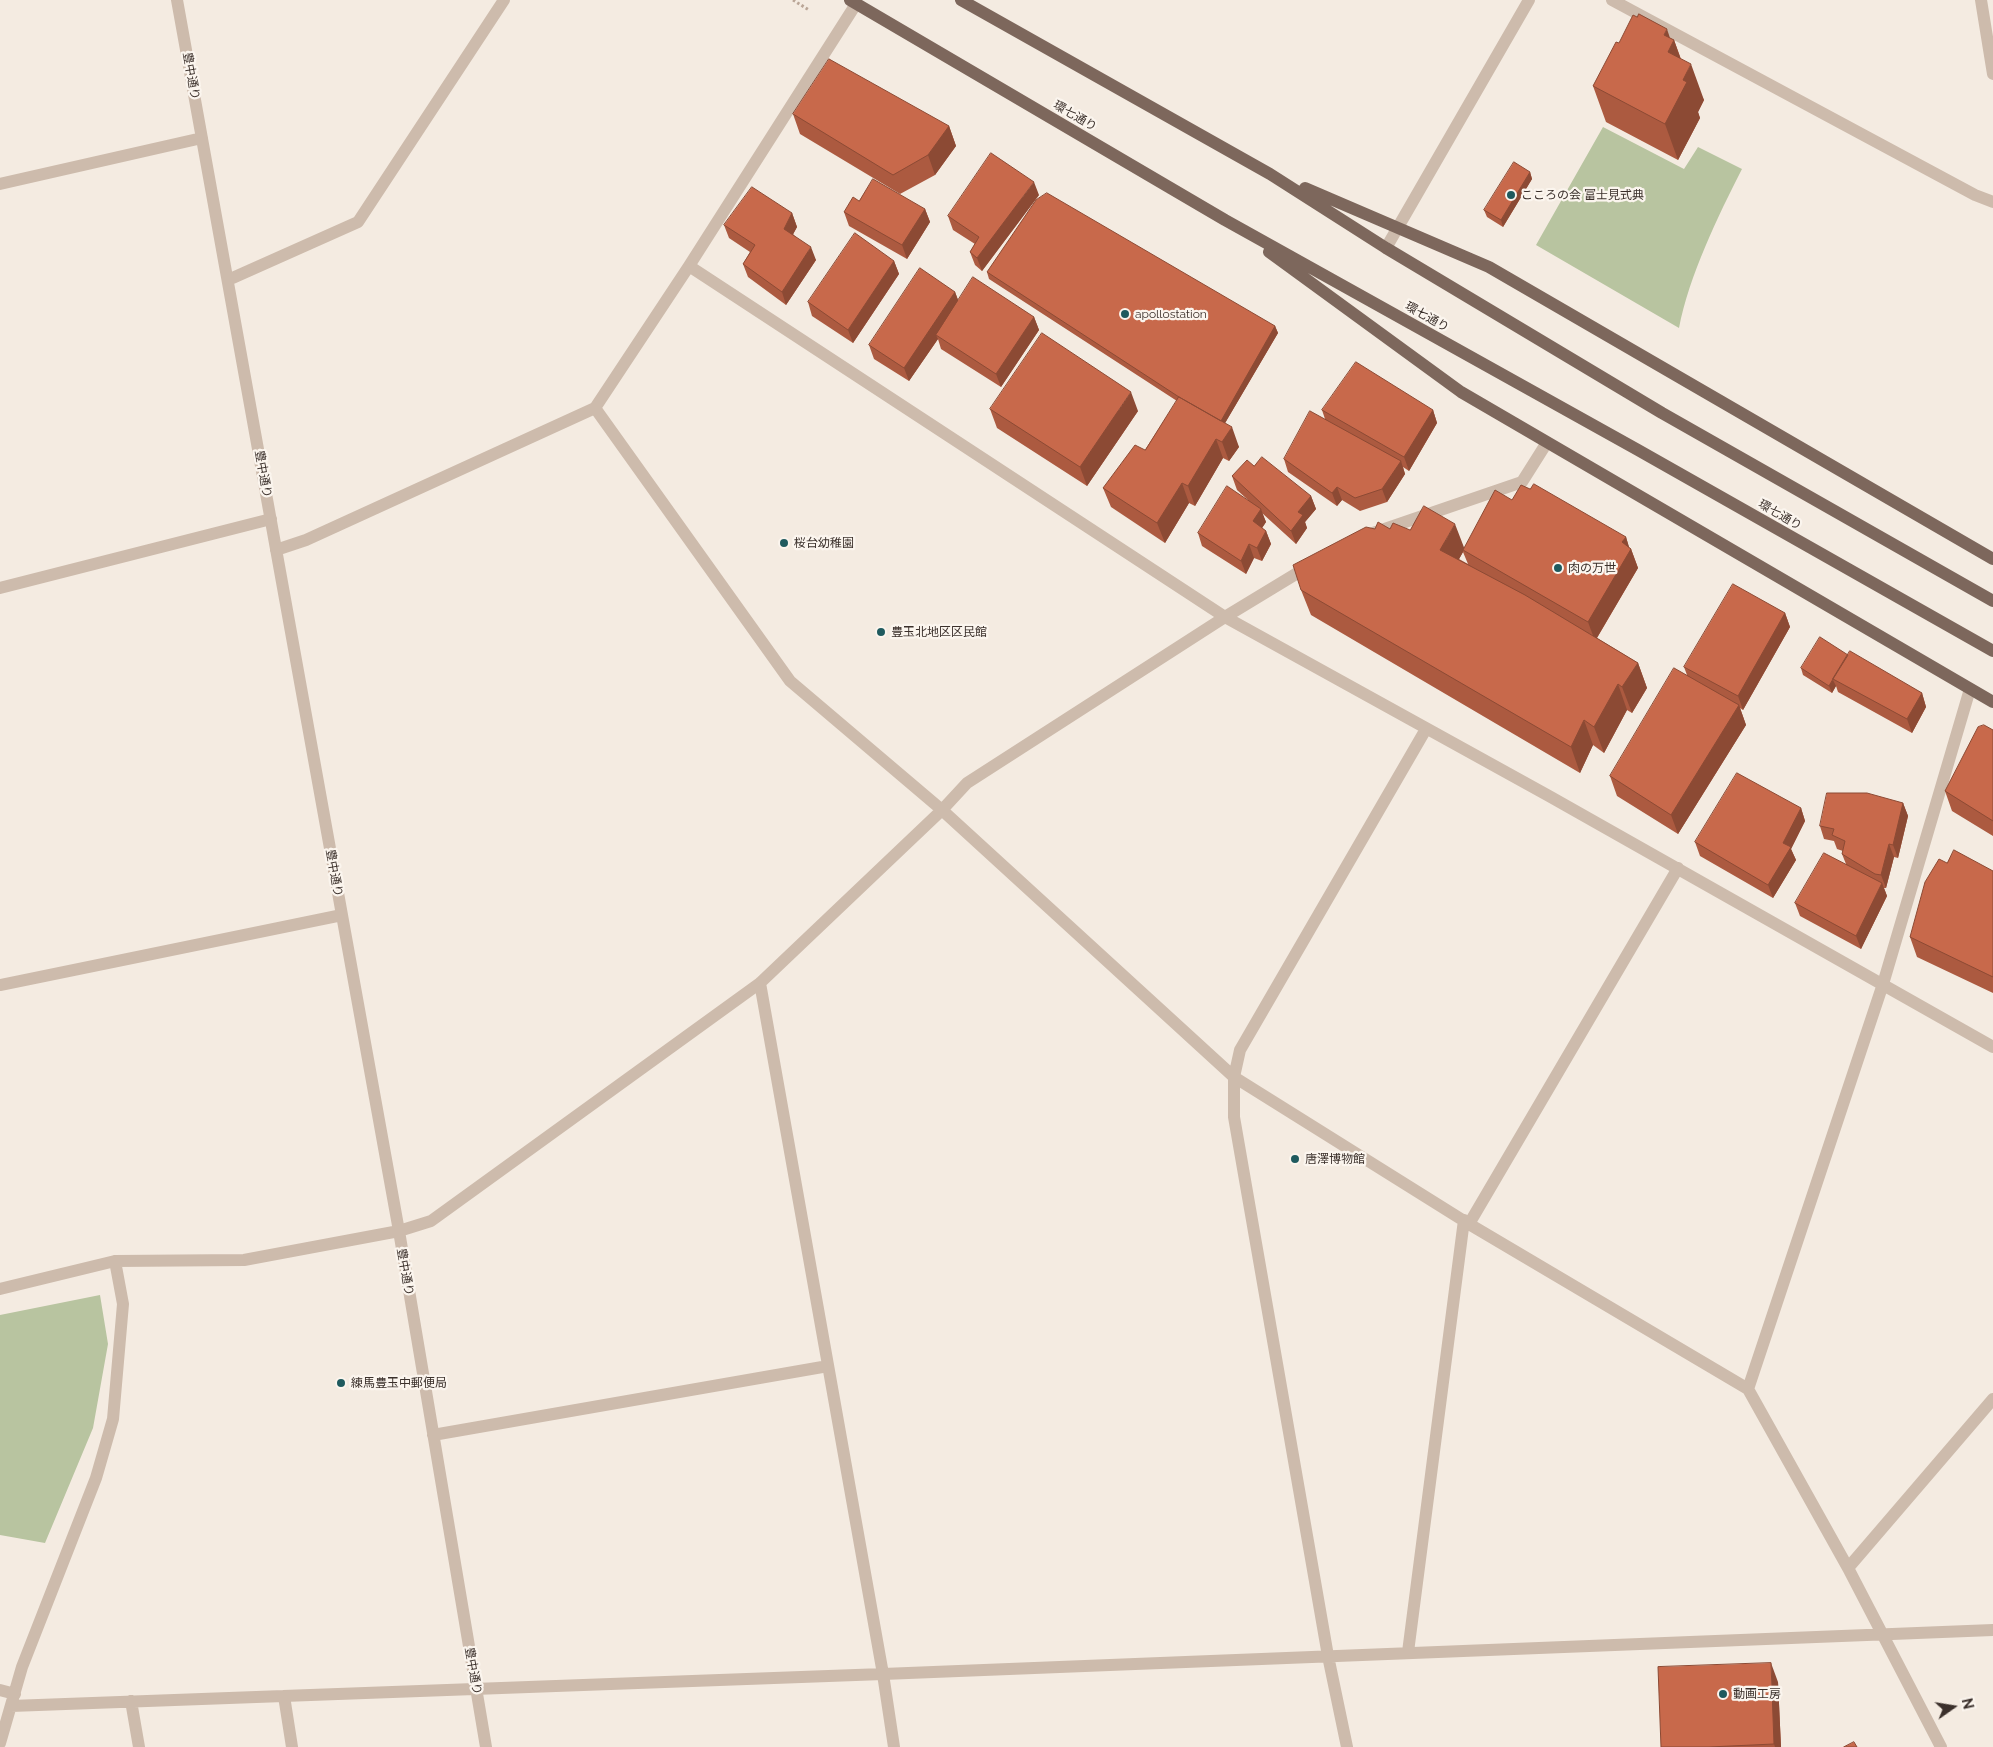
<!DOCTYPE html>
<meta charset="utf-8">
<style>
body{margin:0}
#map{position:relative;width:1993px;height:1747px;overflow:hidden;background:#f4ebe1;font-family:Raleway,sans-serif}
canvas{display:block}
.north{position:absolute;left:1928px;top:1682px;width:50px;height:50px;-webkit-text-stroke:4px #fbf5ee;paint-order:stroke;rotate:77deg;font-size:14px;font-weight:700;line-height:20px;text-align:center;color:#3b302b}
.north::after{content:'';display:block;margin:auto;width:18px;height:22px;background:#3b302b;clip-path:polygon(50% 0,100% 100%,50% 72%,0 100%)}
</style>
<div id="map">
<canvas width="1993" height="1747"></canvas>
<div class="north">N</div>
</div>
<script>
const ctx = document.querySelector('canvas').getContext('2d');
ctx.lineJoin = 'round';
function fillPath(path, color) { ctx.fillStyle = color; ctx.fill(path, 'evenodd'); }
function stroke(path, color, width, dash) { ctx.strokeStyle = color; ctx.lineWidth = width; ctx.lineCap = dash ? 'butt' : 'round'; ctx.setLineDash(dash || []); ctx.stroke(path); }
function label(font, color, halo, rows, align = 'center') {
  ctx.font = font + ' Raleway,"Noto Sans JP",sans-serif'; ctx.lineWidth = 4.5; ctx.setLineDash([]); ctx.textBaseline = 'middle'; ctx.strokeStyle = halo; ctx.fillStyle = color; for (const [text, x, y, turn = 0] of rows) {
    ctx.save(); ctx.translate(x, y); ctx.rotate((+turn || 0) * Math.PI / 180); ctx.textAlign = isNaN(turn) ? turn : align; if (halo) ctx.strokeText(text, 0, 0); ctx.fillText(text, 0, 0); ctx.restore();
  }
}
fillPath(new Path2D(`
 M1603 127 1684 169 1698 147 1742 169C1718 216 1689 276 1679 328L1536 245Z
 M100 1295 108 1344 93 1428 45 1543 0 1535V1315Z`), '#b8c4a0');
stroke(new Path2D(`
 M793 0 809 10`), '#b9a596', 3, [2.5, 2.5]);
stroke(new Path2D(`
 M177 0 399 1231 486 1747
 M1612 0 1975 195 1993 202
 M1981 0 1993 74
 M0 184 202 138
 M1386 248 1529 0
 M689 266 1225 617 1549 796 1993 1047
 M228 280 358 222 504 0
 M595 408 790 681 942 810 1234 1077 1469 1224 1748 1389 1848 1568 1941 1747
 M1373 533 1522 482 1546 444
 M276 550 306 540 595 408 689 266 856 4
 M0 588 271 519
 M760 983 883 1674 894 1747
 M0 985 342 915
 M1469 1224 1678 868
 M0 1289 115 1261 244 1260 399 1231 431 1221 760 983 942 810 967 783 1225 617 1309 566
 M1748 1389 1883 984 1970 689
 M433 1435 828 1366
 M1848 1568 1993 1399
 M1408 1652 1464 1220
 M0 1690 15 1694
 M284 1696 292 1747
 M131 1701 139 1747
 M11 1706 883 1674 1993 1630
 M0 1743 22 1667 96 1478 113 1419 123 1304 115 1261
 M1347 1747 1328 1656 1234 1117V1077L1240 1050 1426 729`), '#cdbbac', 12);
stroke(new Path2D(`
 M850 0 1225 220 1638 450 1993 651
 M961 0 1270 174 1386 248 1662 413 1993 601
 M1305 188 1489 267 1993 559
 M1269 252 1461 392 1993 702`), '#7d675c', 12);
fillPath(new Path2D(`
 M1670 38 1674 40 1681 59 1704 100 1698 112 1700 118 1678 160 1606 122 1593 86 1619 43Z
 M793 114 949 126 956 146 935 175 900 194 800 134Z
 M1530 172 1532 179 1503 227 1487 217 1484 210Z
 M1039 195 982 271 975 265 970 252 975 244 953 230 948 216Z
 M859 201 925 209 930 222 907 259 849 226 844 212Z
 M792 213 797 227 793 234 816 260 786 305 748 277 743 264 750 252 729 238 724 225Z
 M894 261 899 274 853 343 812 316 808 302Z
 M987 272 1275 326 1278 333 1225 423 1239 447 1229 461 1223 458 1195 506 1189 503 1165 543 1111 507 1103 488 1145 450 1177 401 989 279Z
 M955 292 958 300 1034 317 1039 330 1001 387 941 349 938 339 909 381 874 359 869 345Z
 M990 409 1138 411 1087 486 997 428Z
 M1322 410H1433L1437 423 1409 471 1403 467 1405 474 1387 502 1360 511 1342 500 1337 506 1288 472 1284 459 1325 419Z
 M1254 466 1311 496 1316 509 1305 522 1307 528 1296 544 1262 513 1266 522 1262 528 1266 531 1271 544 1262 561 1254 558 1246 574 1202 546 1198 533 1248 500 1237 490 1232 476Z
 M1512 500 1626 537 1629 548 1631 549 1638 568 1597 638 1638 663 1647 688 1632 713 1627 710 1604 753 1593 745 1580 773 1311 615 1301 590 1375 529 1410 530 1464 548ZM1463 552 1468 564 1459 559Z
 M1785 613 1790 627 1743 710 1740 708 1746 725 1678 834 1617 796 1610 776 1687 675 1684 667Z
 M1848 655 1922 693 1926 707 1912 733 1838 692 1836 686 1832 693 1803 675 1801 668Z
 M1993 730V836L1952 811 1945 791Z
 M1903 803 1908 816 1898 858 1894 857 1886 888H1884L1887 896 1861 949 1800 916 1795 903 1846 864 1842 854 1843 851 1837 849 1834 841 1824 839 1820 826Z
 M1801 808 1805 821 1791 849 1796 860 1773 898 1700 856 1695 842Z
 M1947 863 1993 871V993L1917 957 1910 937Z
 M1778 1682 1781 1747H1661Z`), '#ac5a40');
fillPath(new Path2D(`
 M1667 29 1672 44 1674 40 1686 74 1691 64 1704 100 1698 112 1700 118 1678 160 1665 124 1668 52 1664 35Z
 M949 126 956 146 935 175 928 155Z
 M1530 172 1532 179 1503 227 1501 220Z
 M1034 182 1039 195 982 271 977 258Z
 M925 209 930 222 907 259 902 245Z
 M792 213 797 227 789 242 784 229Z
 M811 247 816 260 786 305 782 292Z
 M894 261 899 274 853 343 848 330Z
 M955 292 960 305 936 335 938 339 909 381 904 368Z
 M1034 317 1039 330 1001 387 996 374Z
 M1275 326 1278 333 1221 430 1219 423Z
 M1131 392 1138 411 1087 486 1080 467Z
 M1433 410 1437 423 1409 471 1404 457Z
 M1232 427 1239 447 1229 461 1222 442Z
 M1216 439 1223 458 1195 506 1188 486Z
 M1401 461 1405 474 1387 502 1382 489Z
 M1182 483 1189 503 1165 543 1157 523Z
 M1337 487 1342 500 1337 506 1332 493Z
 M1311 496 1316 509 1305 522 1307 528 1296 544 1291 531 1298 512Z
 M1261 509 1266 522 1258 534 1253 521Z
 M1455 524 1465 550H1463V552L1450 575 1440 550Z
 M1266 531 1271 544 1262 561 1257 548Z
 M1626 537 1630 550 1631 549 1638 568 1595 641 1588 622 1622 542Z
 M1249 544 1254 558 1246 574 1241 561Z
 M1785 613 1790 627 1743 710 1738 696Z
 M1638 663 1647 688 1632 713 1622 687Z
 M1833 680 1836 686 1832 693 1829 686Z
 M1618 684 1627 710 1604 753 1594 727Z
 M1922 693 1926 707 1912 733 1907 719Z
 M1739 705 1746 725 1678 834 1671 815Z
 M1584 720 1593 745 1580 773 1571 747Z
 M1903 803 1908 816 1898 858 1893 845Z
 M1801 808 1805 821 1791 849 1796 860 1773 898 1768 885 1783 843Z
 M1889 844 1894 857 1886 888 1881 875Z
 M1882 883 1887 896 1861 949 1856 936Z
 M1771 1663 1778 1682 1781 1747H1775L1774 1744Z`), '#8c4a34');
const building = new Path2D(`
 M1639 14 1667 29 1664 35 1674 40 1668 52 1691 64 1683 80 1687 82 1665 124 1593 86 1616 42 1619 43 1633 15 1637 17Z
 M829 59 949 126 928 155 893 175 793 114Z
 M991 153 1034 182 977 258 970 252 979 237 948 216Z
 M1514 162 1530 172 1501 220 1484 210Z
 M873 179 925 209 902 245 844 212 853 197 859 201Z
 M752 187 792 213 784 229 811 247 782 292 743 264 755 245 724 225Z
 M1047 193 1275 326 1221 421 1179 397 987 272 1036 200Z
 M855 233 894 261 848 330 808 302Z
 M920 268 955 292 904 368 869 345Z
 M973 277 1034 317 996 374 936 335Z
 M1042 333 1131 392 1080 467 990 409Z
 M1356 362 1433 410 1404 457 1322 410Z
 M1179 397 1232 427 1222 442 1216 439 1188 486 1182 483 1157 523 1103 488 1135 445 1145 450Z
 M1310 411 1401 461 1382 489 1355 498 1337 487 1332 493 1284 459Z
 M1262 457 1311 496 1298 512 1303 515 1291 531 1232 476 1247 460 1254 466Z
 M1534 484 1626 537 1622 542 1631 549 1588 622 1463 550 1495 490 1512 500 1521 485 1530 489Z
 M1227 486 1261 509 1253 521 1266 531 1257 548 1249 544 1241 561 1198 533Z
 M1424 506 1455 524 1440 550 1525 595 1638 663 1622 687 1618 684 1594 727 1584 720 1571 747 1301 590 1293 565 1366 527 1375 529 1378 522 1390 529 1393 523 1410 530Z
 M1733 584 1785 613 1738 696 1684 667Z
 M1820 637 1848 655 1833 679 1829 686 1801 668Z
 M1850 651 1922 693 1907 719 1833 679Z
 M1674 668 1739 705 1671 815 1610 776Z
 M1984 725 1993 730V821L1945 791 1978 727Z
 M1737 773 1801 808 1783 843 1791 847 1768 885 1695 842Z
 M1827 793H1867L1903 803 1893 845 1889 844 1881 875 1875 874 1842 854 1845 841 1832 835 1834 829 1820 826Z
 M1954 850 1993 871V977L1910 937 1925 882 1939 859 1947 863Z
 M1824 853 1882 883 1856 936 1795 903Z
 M1771 1663 1774 1744 1709 1747H1661L1658 1667Z
 M1854 1742 1857 1747H1844Z`);
fillPath(building, '#c8694b');
stroke(building, '#8c4a34', 1);
for (const [x, y, r, color] of [
 [1511,195,5,"#1f5a5e"],
 [1125,314,5,"#1f5a5e"],
 [784,543,5,"#1f5a5e"],
 [1558,568,5,"#1f5a5e"],
 [881,632,5,"#1f5a5e"],
 [1295,1159,5,"#1f5a5e"],
 [341,1383,5,"#1f5a5e"],
 [1723,1694,5,"#1f5a5e"]
]) { const dot = new Path2D(); dot.arc(x, y, r, 0, 2 * Math.PI); ctx.fillStyle = color; ctx.fill(dot); stroke(dot, '#fbf5ee', 2); }
label('12px', '#3b302b', '#fbf5ee', [
 ["豊中通り",191,76,80],
 ["環七通り",1075,116,30],
 ["環七通り",1427,317,29],
 ["豊中通り",263,474,80],
 ["環七通り",1780,515,30],
 ["豊中通り",334,873,80],
 ["豊中通り",405,1272,80],
 ["豊中通り",473,1671,80]
]);
label('12px', '#3b302b', '#fbf5ee', [
 ["こころの会 富士見式典",1521,195],
 ["apollostation",1135,314],
 ["桜台幼稚園",794,543],
 ["肉の万世",1568,568],
 ["豊玉北地区区民館",891,632],
 ["唐澤博物館",1305,1159],
 ["練馬豊玉中郵便局",351,1383],
 ["動画工房",1733,1694]
], 'left');
</script>
